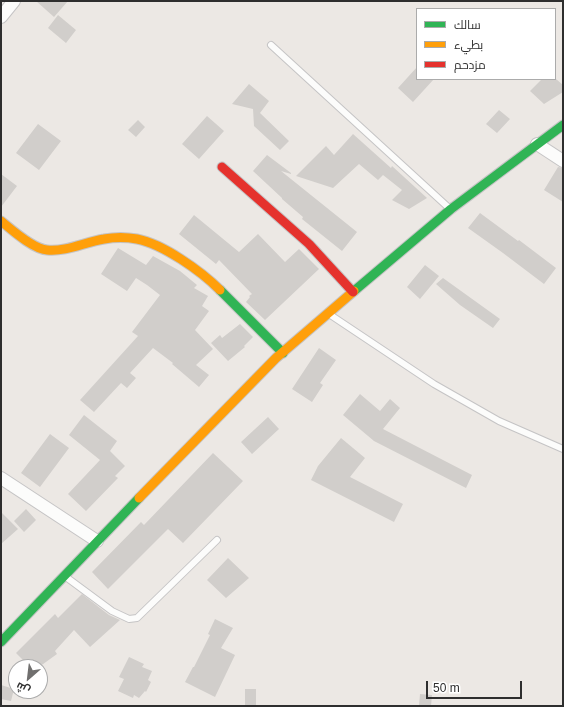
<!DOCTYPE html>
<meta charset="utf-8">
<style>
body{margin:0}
#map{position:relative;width:564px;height:707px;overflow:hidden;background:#ece8e4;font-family:Arial,Cairo,sans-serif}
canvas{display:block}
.frame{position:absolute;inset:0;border:2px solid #2e2e2e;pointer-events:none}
.legend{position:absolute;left:416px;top:8px;width:140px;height:72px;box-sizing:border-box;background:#fff;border:1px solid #ababab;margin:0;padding:5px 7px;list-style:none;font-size:12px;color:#2e2e2e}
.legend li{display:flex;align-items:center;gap:8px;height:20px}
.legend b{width:20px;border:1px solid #ababab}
.north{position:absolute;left:8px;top:659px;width:40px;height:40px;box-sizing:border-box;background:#fff;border:1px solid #ababab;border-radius:50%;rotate:208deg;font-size:11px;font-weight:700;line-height:16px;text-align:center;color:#2e2e2e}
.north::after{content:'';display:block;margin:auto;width:14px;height:18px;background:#706f6e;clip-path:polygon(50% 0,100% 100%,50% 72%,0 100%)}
.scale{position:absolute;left:426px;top:681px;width:96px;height:18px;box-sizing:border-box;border:2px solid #2e2e2e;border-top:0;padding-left:5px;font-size:12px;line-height:14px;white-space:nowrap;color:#2e2e2e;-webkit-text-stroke:3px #fff;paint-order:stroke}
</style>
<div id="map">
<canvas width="564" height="707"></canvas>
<div class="frame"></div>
<ul class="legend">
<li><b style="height:5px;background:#30b455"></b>سالك</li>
<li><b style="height:5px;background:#ff9f0a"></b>بطيء</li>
<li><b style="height:5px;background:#e5322d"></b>مزدحم</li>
</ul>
<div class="north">ش</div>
<div class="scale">50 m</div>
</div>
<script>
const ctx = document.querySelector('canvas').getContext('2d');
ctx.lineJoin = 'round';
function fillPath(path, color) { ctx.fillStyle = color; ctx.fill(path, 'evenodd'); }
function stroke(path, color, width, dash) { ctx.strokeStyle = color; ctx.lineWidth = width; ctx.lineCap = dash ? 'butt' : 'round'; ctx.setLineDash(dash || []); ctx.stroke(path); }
fillPath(new Path2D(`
 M36 1H68L54 17Z
 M58 15 76 30 66 43 48 28Z
 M417 67V79H434L413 102 398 88Z
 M542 79H556L563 85V92L544 104 530 91Z
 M249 84 269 101 260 113 289 141 280 150 254 126 253 109 232 104Z
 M499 110 510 119 497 133 486 124Z
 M207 116 224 131 199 159 182 144Z
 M138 120 145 127 136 137 128 130Z
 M38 124 61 141 39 170 16 153Z
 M353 134 391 168 392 166 427 198 409 209 392 200 402 190 383 175 378 180 359 164 333 188 296 176 326 146 334 155Z
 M267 155 291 173V174L281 171 357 232 342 251 302 219 303 217 282 199V198L253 171Z
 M558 167 563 168V202L544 190Z
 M1 174 17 186 1 207Z
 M480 213 518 241 519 240 556 268 544 284 503 253 468 228Z
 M194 215 239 252 258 234 285 262 299 249 319 269 265 320 246 302 250 297 249 296 252 294 219 260 216 264 179 234Z
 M118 248 146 265 153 256 180 271 197 285 194 288 208 296 202 306 209 311 195 330 213 349 196 365 209 375 199 387 172 364 173 363 153 348 130 373 136 378 127 388 121 383 94 412 80 400 138 336 132 332 160 295 147 285 136 278 127 291 101 274Z
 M425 265 439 276 420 299 407 287Z
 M443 278 500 319 493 328 460 305 436 284Z
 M240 324 253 337 244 346 245 347 228 361 211 343 220 335 222 338Z
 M319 348 336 360 320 383 323 385 312 402 292 389Z
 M360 394 380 411 390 399 400 408 383 429 472 475 466 488 374 441 343 415Z
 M84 415 117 441 110 451 125 466 115 476 118 478 86 511 68 494 100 460 69 435Z
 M268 417 279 429 252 454 241 442Z
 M50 434 69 448 40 487 21 473Z
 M341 438 365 458 350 477 403 504 394 522 311 480 318 466Z
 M213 453 243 481 183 543 168 529 108 589 92 572 141 522 144 525Z
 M26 509 36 520 24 532 14 521Z
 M1 512 18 529 1 544Z
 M228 558 249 578 226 598 207 580Z
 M82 594 109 615 120 620 90 647 74 630 55 651 57 654 39 667H32L27 660 25 662 16 653 55 614 58 618Z
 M215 619 233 628 221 648 235 655 215 697 185 682 193 667H194L210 635 208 634Z
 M129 657 144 664 142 667 152 671 148 680 151 682 146 692 145 691 139 698 134 695 133 698 118 691 124 679 119 677Z
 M1 685 14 689 11 701 1 699Z
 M245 689H256V706H245Z
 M420 694 432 695 431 706H419Z`), '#d1cecb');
const lane = new Path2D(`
 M271 45 449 208
 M329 314 434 384 499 421 563 449
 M66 577 112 611 129 619 137 618 217 540`);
const street = new Path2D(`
 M1 17 14 1
 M537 144 563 161
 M1 478 97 541`);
const fast = new Path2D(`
 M220 290 283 353
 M354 291 451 209 563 125
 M1 642 139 498`);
const slow = new Path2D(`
 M1 221C12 230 33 249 47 250 66 252 85 242 104 239 115 237 126 237 137 239 163 244 201 271 220 290
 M139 498 276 358 354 291`);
const jam = new Path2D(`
 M222 167 309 244 353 292`);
stroke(lane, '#c5c4c5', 8);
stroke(street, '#c5c4c5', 14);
stroke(fast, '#c5c4c5', 11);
stroke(slow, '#c5c4c5', 11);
stroke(jam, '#c5c4c5', 11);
stroke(lane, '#fcfcfb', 6);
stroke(street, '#fcfcfb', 12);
stroke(fast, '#30b455', 9);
stroke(slow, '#ff9f0a', 9);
stroke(jam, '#e5322d', 9);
</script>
